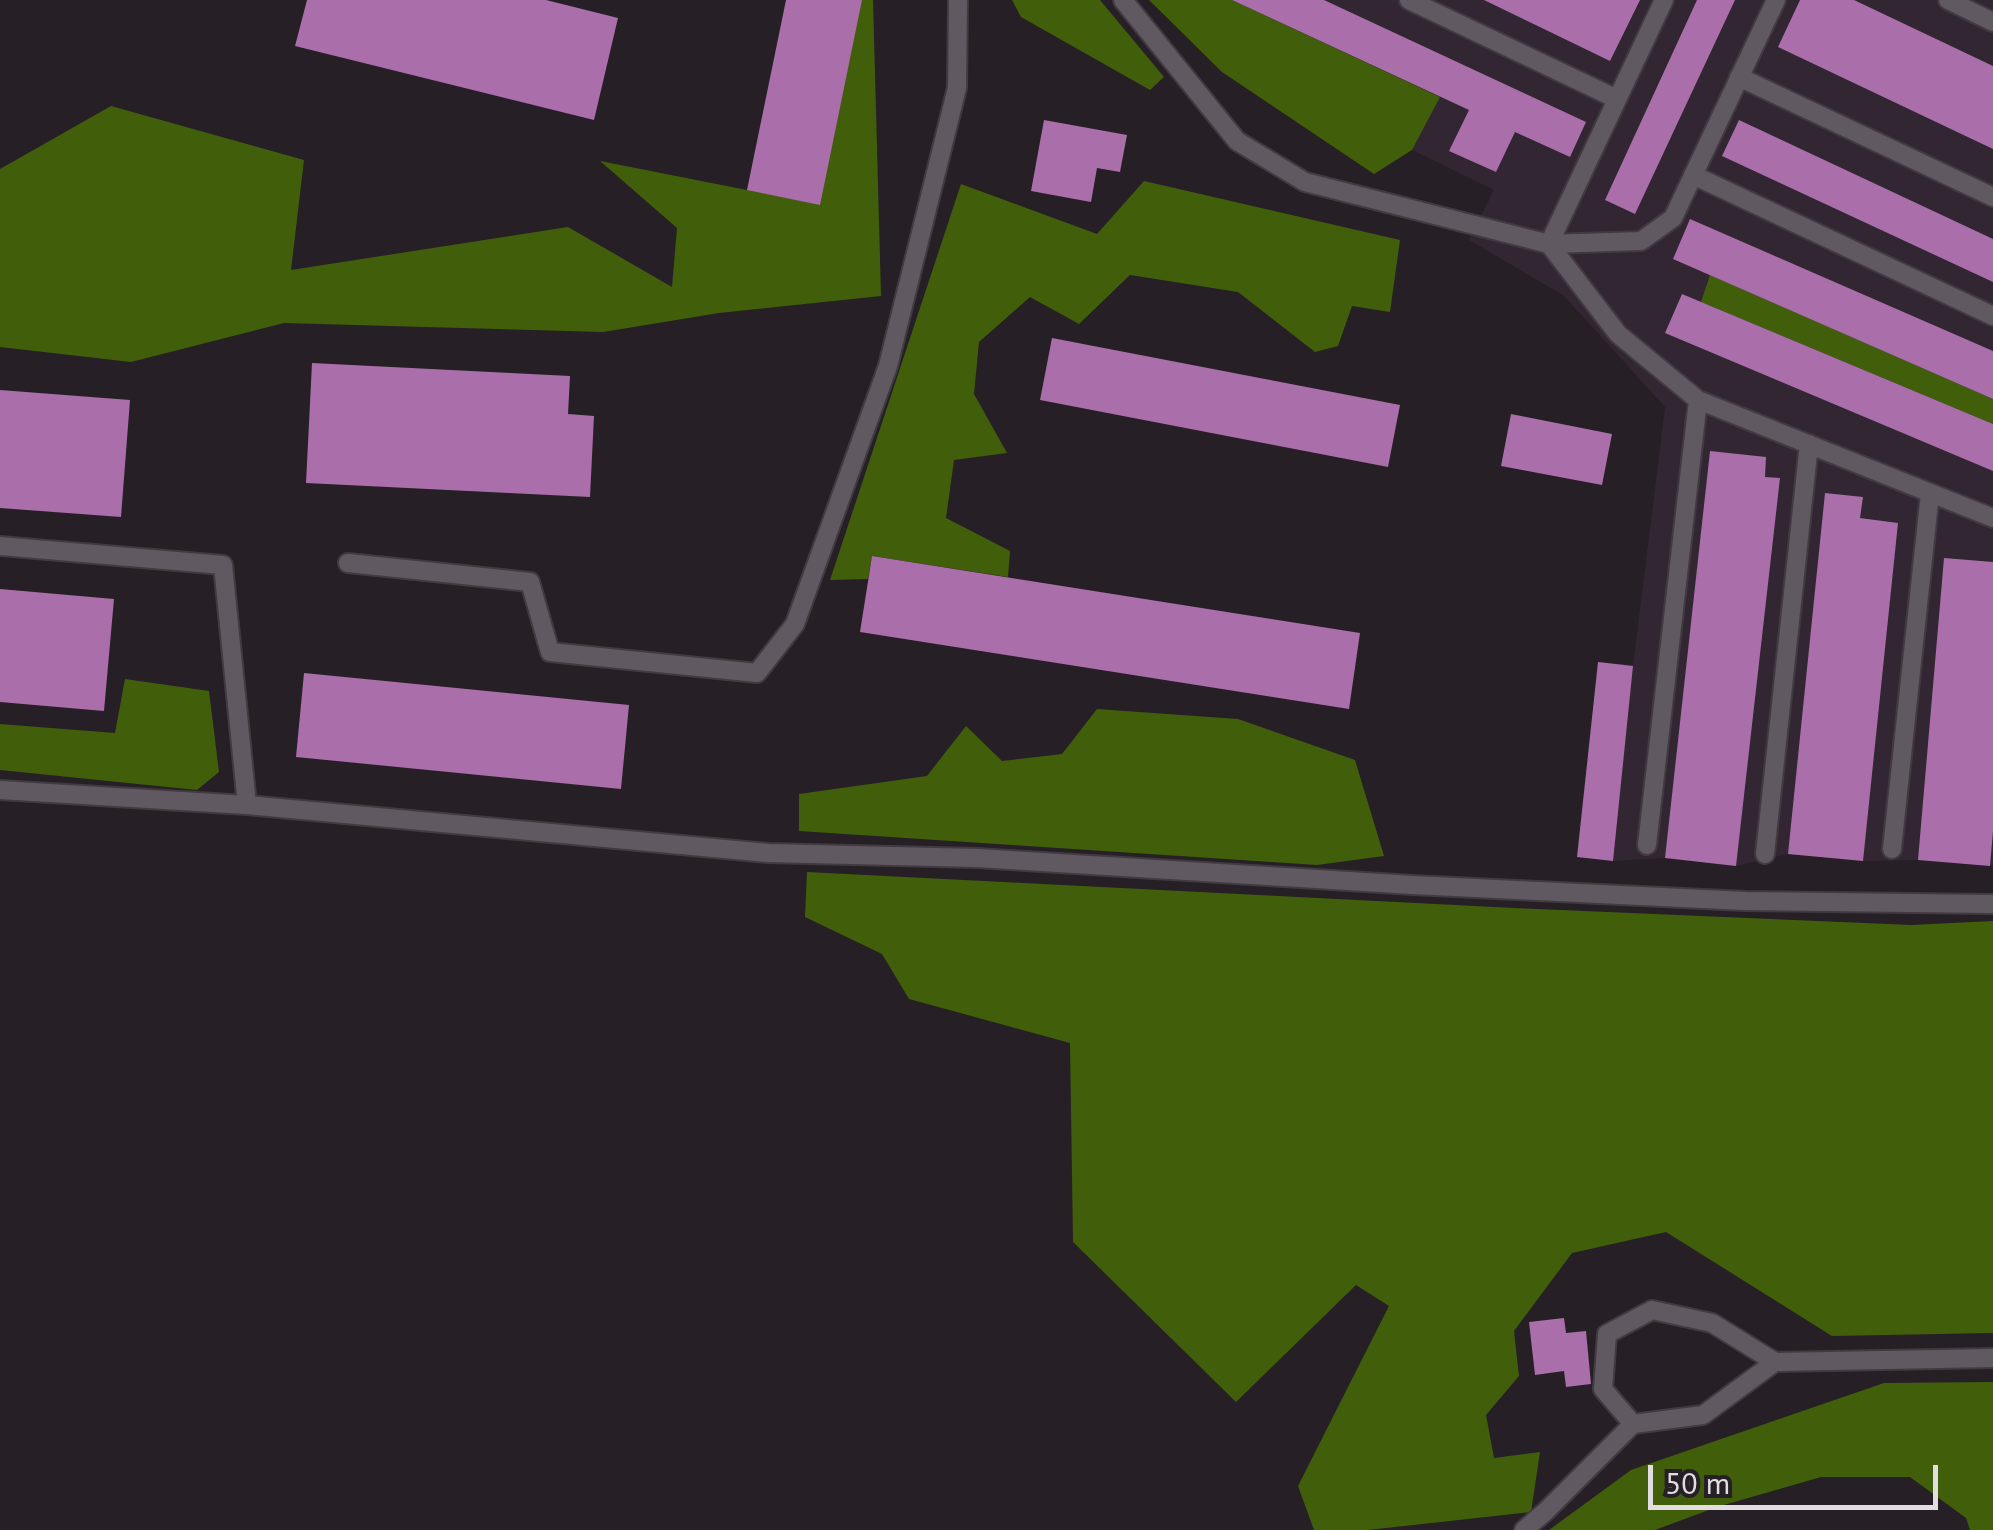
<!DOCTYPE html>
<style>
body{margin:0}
#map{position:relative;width:1993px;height:1530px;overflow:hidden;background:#261f25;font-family:"PT Sans",sans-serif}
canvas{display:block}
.scale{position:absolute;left:1648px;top:1465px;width:290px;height:45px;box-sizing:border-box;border:5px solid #e1dde1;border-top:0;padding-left:12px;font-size:30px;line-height:35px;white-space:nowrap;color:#e1dde1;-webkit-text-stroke:8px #261f25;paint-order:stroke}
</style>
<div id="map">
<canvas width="1993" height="1530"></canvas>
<div class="scale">50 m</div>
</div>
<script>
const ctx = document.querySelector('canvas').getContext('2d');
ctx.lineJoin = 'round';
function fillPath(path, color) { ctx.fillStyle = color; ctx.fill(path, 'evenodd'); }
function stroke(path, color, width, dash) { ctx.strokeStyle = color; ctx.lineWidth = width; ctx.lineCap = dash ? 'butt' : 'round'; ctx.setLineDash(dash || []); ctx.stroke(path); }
fillPath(new Path2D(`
 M1232 0H1993V866L1918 860 1863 861 1788 854 1736 866 1665 858 1613 861 1577 857 1598 662 1633 665 1665 407 1564 296 1469 240 1494 190 1412 150 1439 96Z`), '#312631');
fillPath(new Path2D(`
 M862 0H873L881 296 719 313 603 332 284 323 131 362 0 347V169L111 106 304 160 291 270 568 227 672 287 677 228 600 161 747 190Z
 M1012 0H1100L1164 77 1150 90 1021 17Z
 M1149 0H1232L1440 97 1412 150 1374 174 1222 72Z
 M1144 181 1400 240 1390 312 1352 306 1338 346 1315 352 1238 292 1130 275 1079 324 1030 297 979 342 974 394 1007 453 954 460 946 518 1010 551 1008 577 872 556 868 579 830 580 961 184 1097 234Z
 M1710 275 1993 399V424L1701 302Z
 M125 679 209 691 219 772 197 790 0 770V724L115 733Z
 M1097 709 1238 719 1355 760 1384 856 1317 865 799 831V794L927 776 966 726 1002 761 1062 754Z
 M807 872 1514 908 1911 925 1993 921V1333L1832 1336 1666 1232 1572 1253 1514 1331 1519 1376 1486 1415 1494 1458 1540 1452 1531 1512 1368 1530H1314L1298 1486 1389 1306 1356 1285 1236 1402 1073 1242 1070 1043 909 999 882 954 805 917Z
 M1993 1382V1530H1970L1966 1518 1910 1477H1821L1717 1507 1655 1530H1549L1631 1470 1884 1383Z`), '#415f0b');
fillPath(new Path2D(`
 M307 0H546L618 18 594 120 295 46Z
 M786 0H862L820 205 747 190Z
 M1232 0H1324L1586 122 1570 157 1515 132 1496 172 1449 151 1469 110Z
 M1484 0H1640L1610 61Z
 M1697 0H1735L1635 214 1605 200Z
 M1800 0H1854L1993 66V149L1778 47Z
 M1044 120 1127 135 1120 172 1097 168 1091 202 1031 191Z
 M1739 120 1993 239V282L1722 156Z
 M1690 219 1993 351V399L1673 259Z
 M1682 294 1993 424V471L1665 333Z
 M1052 338 1400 405 1388 467 1040 400Z
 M312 363 570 376 568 414 594 416 590 497 306 483Z
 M0 390 130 400 121 517 0 508Z
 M1511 414 1612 434 1602 485 1501 466Z
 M1710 451 1766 457 1765 477 1780 478 1736 866 1665 858Z
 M1825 493 1863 497 1860 518 1898 523 1863 861 1788 854Z
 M872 556 1360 633 1349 709 860 632Z
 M1944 558 1993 562V831L1990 866 1918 860Z
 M0 589 114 599 104 711 0 702Z
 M1598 662 1633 666 1613 861 1577 857Z
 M304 673 629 705 621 789 296 757Z
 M1564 1318 1566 1333 1586 1331 1591 1384 1566 1387 1564 1371 1535 1375 1529 1322Z`), '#aa6eaa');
const service = new Path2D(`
 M1123 0 1237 141 1305 182 1549 244 1664 0
 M1409 0 1617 99
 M1776 0 1673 218 1641 241 1549 244 1618 334 1698 400 1993 518
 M1948 0 1993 22
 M1739 77 1993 197
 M1693 175 1993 316
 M0 546 223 565 247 805
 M348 563 530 582 550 652 757 673 795 624 888 366 957 88 958 0
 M0 790 247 805 768 853 977 858 1413 885 1745 901 1993 904
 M1647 845 1698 400
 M1892 849 1930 493
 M1765 854 1809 444
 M1775 1362 1703 1415 1633 1424 1603 1389 1607 1334 1652 1310 1712 1323 1775 1362 1993 1358
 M1524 1530 1546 1511 1633 1424`);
stroke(service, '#413b41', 22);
stroke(service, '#615961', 18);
</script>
